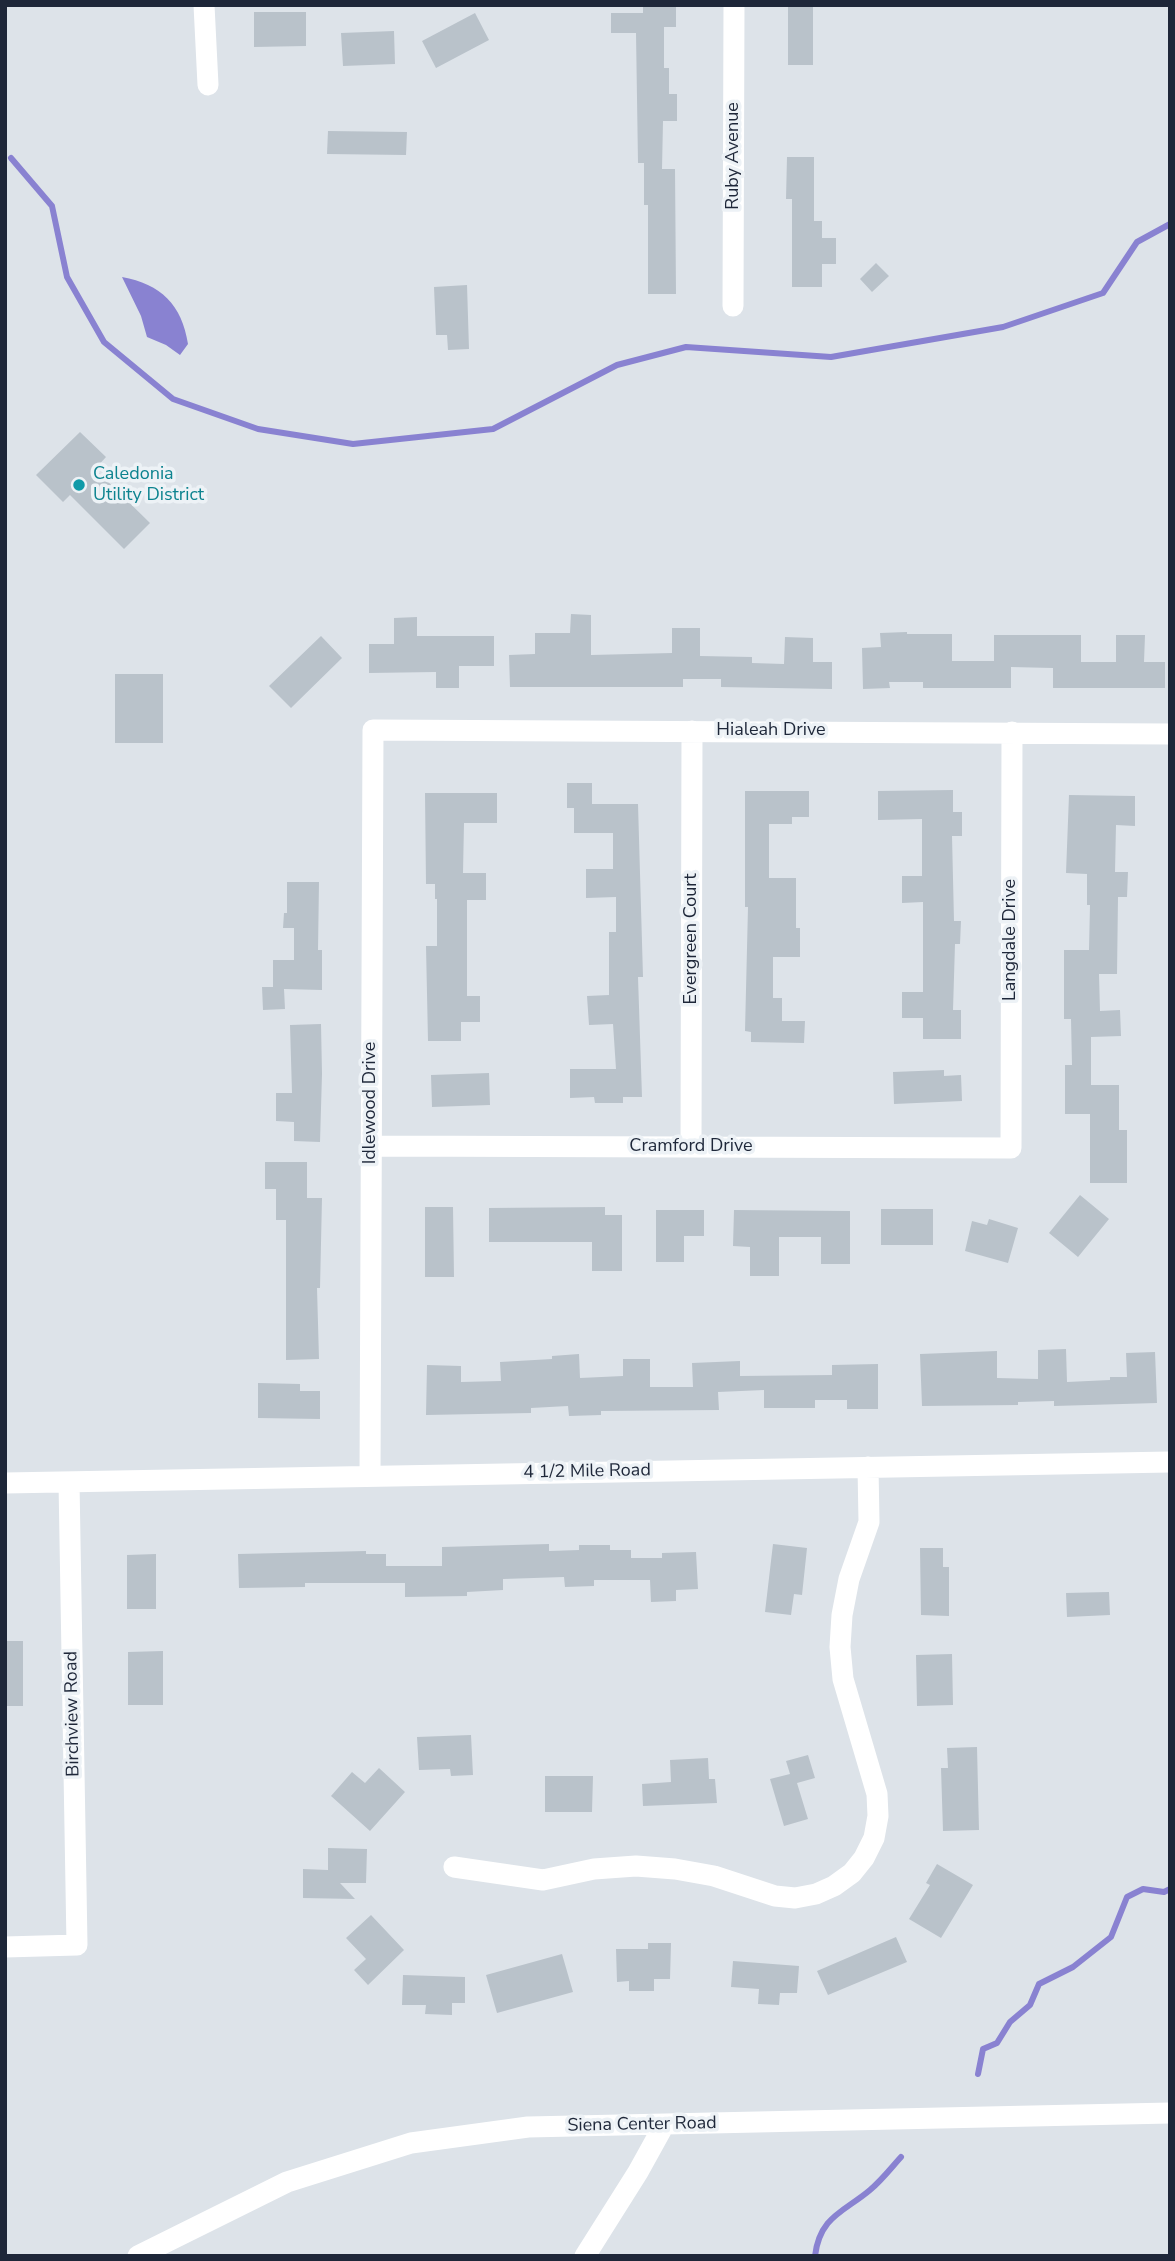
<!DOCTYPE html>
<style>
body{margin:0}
#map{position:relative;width:1175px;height:2261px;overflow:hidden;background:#dde3e9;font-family:"Nunito Sans",sans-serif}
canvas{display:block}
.frame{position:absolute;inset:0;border:7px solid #1e2739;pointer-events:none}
</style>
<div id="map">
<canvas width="1175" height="2261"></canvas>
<div class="frame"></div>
</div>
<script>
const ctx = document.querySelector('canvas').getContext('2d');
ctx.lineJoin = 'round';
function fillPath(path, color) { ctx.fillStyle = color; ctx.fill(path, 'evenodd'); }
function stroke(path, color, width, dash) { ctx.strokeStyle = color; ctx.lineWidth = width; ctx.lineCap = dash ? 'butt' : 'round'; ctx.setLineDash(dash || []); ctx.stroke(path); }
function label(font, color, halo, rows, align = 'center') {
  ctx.font = font + ' "Nunito Sans",sans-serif'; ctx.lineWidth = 7; ctx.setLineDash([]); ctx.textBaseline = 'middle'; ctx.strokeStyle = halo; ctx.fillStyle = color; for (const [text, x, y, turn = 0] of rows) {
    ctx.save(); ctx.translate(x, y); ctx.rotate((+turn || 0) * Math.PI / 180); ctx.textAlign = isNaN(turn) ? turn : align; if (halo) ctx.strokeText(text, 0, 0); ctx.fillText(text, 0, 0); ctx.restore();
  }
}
fillPath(new Path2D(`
 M122 277C161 284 182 305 188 344L180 355 166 345 147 337 141 316Z`), '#8982d1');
stroke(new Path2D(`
 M11 158 52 206 67 277 104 342 173 399 258 429 353 444 493 429 617 365 686 347 831 357 1003 327 1103 293 1137 242 1170 224
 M978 2074 983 2049 997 2043 1010 2022 1030 2005 1039 1984 1073 1967 1111 1937 1127 1897 1143 1889 1164 1892 1170 1889
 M815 2256C820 2216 844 2212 870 2190 882 2180 891 2168 901 2157`), '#8982d1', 6);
fillPath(new Path2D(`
 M643 5H676V27H664V68H669V94H677V121H663L662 169H675L676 294H648V205H644V163H638L636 33H611V13H643Z
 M788 5H813V65H788Z
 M254 12H306V46L254 47Z
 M475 13 489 40 436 68 422 41Z
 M394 31 395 64 343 66 341 33Z
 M328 131 407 132 406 155 327 154Z
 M787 157H814V221H822V238H836V264H822V287H792V199H786Z
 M876 263 889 276 872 292 860 279Z
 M467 285 469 349 448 350 447 335H436L434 287Z
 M80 432 106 457 95 469 150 523 124 549 70 495 63 502 36 475Z
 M571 614 591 615V655L672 653V628H700V656L752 657V663L784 664 785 637 813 638V662H832V689L721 687V679H683V687H510L509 655 535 654V633H570Z
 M417 617V636H494V666H459V688H436V672L369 673V644H394V618Z
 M907 632V634H952V661H994V635H1081V662H1116V635H1145L1144 662H1165V688H1053V668L1011 667V688H923V682H889L890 688 863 689 862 648 881 647 880 633Z
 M321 636 342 658 291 708 269 686Z
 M115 674H163V743H115Z
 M567 783H592V804H638L643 977H638L642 1097H623V1103H595L594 1097 570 1098V1069H616L613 1024 589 1025 587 996 609 995V932H616V897L586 898V869H613V833H574V808H567Z
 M953 790V812H962V836H952L954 921H961L960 944H955L953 1010H961V1039H923V1018H902V992H923V902L902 903V876H922V819L878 820V791Z
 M745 791H809V817H792V824H769V878H796V928H800V957H773V998H782V1021H805L804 1043 751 1042V1032L745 1031 748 907H745Z
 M425 793H497V823H464L463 873H486V900H467V996H480V1022H461V1041H428L426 946H437V899H435V884H426Z
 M1069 795 1135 796V826L1116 825 1115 872H1128L1127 897H1118L1117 974H1099L1100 1011 1120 1010 1121 1036 1091 1037V1085H1119V1130H1127V1183H1090V1114H1065V1065H1072L1071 1019H1064V950H1089L1090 905H1087V874L1066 873Z
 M287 882H319L318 950H322V990L284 989 285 1009 263 1010 262 987H273V960H294V928H283L284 913H287Z
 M321 1024 322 1074 320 1142 294 1141V1122L276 1121V1093H292L290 1025Z
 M944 1070V1076L961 1075 962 1101 894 1104 893 1072Z
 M489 1073 490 1105 432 1107 431 1075Z
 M265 1162H307V1198H322L320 1288H317L319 1359 286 1360V1220H276V1189H265Z
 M1080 1195 1109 1219 1078 1257 1049 1233Z
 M425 1207H453L454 1277H425Z
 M605 1207V1215H622V1271H592V1242H489V1208Z
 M881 1209H933V1245H881Z
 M656 1210H704V1236H684V1262H656Z
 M734 1210 850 1211V1264H821V1237H779V1276H750V1247L733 1246Z
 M989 1219 1018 1228 1008 1263 965 1251 972 1221 987 1225Z
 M1066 1349 1067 1382 1110 1380V1377H1127L1126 1353 1155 1352 1157 1403 1054 1406V1401L1018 1402V1405L922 1406 920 1354 997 1351V1378L1038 1379V1350Z
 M579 1354 580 1378 623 1376V1359H650V1387H693L692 1363 740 1361V1376L832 1375V1365L878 1364V1409H847V1400H815V1408H764V1390L718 1392 719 1410 601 1411V1415L569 1416 568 1406 531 1408V1413L426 1415 427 1365 461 1366V1382L501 1381 500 1362 552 1359V1356Z
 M258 1383 300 1384V1391H320V1419L258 1418Z
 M549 1544V1551L579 1550V1545H610V1550H631V1558H662V1553L696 1552 698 1589 676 1590V1601L651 1602 650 1580H594V1586L565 1587 564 1577 503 1579V1590L467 1592V1596L405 1597V1583H305V1587L239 1588 238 1554 366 1551V1554H386V1566H442V1547Z
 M773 1544 807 1548 802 1595 794 1594 791 1615 765 1612Z
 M920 1548H943V1567H949V1616L921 1615Z
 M156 1554V1609H127V1555Z
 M1109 1592 1110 1615 1067 1617 1066 1593Z
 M5 1641H23V1706H5Z
 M163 1651V1705H128V1652Z
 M952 1654 953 1705 917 1706 916 1655Z
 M471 1735 473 1775 451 1776 450 1769 419 1770 417 1737Z
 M977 1747 979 1830 943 1831 941 1768H948L947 1748Z
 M808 1755 815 1778 797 1783 808 1819 784 1826 770 1779 790 1774 786 1761Z
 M708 1758 709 1779H715L717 1803 643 1806 642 1784 671 1782 670 1760Z
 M379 1768 405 1792 370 1831 331 1796 352 1772 365 1783Z
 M545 1776H593L592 1812H545Z
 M328 1848 367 1849 366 1883H340L355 1899 303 1898V1869L328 1870Z
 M937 1864 973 1885 941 1938 909 1919 930 1885 926 1883Z
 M371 1915 404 1950 368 1985 354 1970 366 1959 346 1938Z
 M896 1937 907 1962 828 1995 817 1971Z
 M648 1943H671L670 1979H654V1991H629V1981L617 1982 616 1949H648Z
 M562 1954 573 1992 497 2013 486 1975Z
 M733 1961 799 1966 797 1993H780L779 2005 758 2004 759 1989 731 1987Z
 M403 1975 465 1977V2003H452V2015L425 2014 426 2005H402Z`), '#b9c2ca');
stroke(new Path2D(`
 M204 5 208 85
 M733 306 734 5
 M371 1146 1011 1148 1012 732
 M691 1147 692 731
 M370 1476 373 730 1170 734
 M5 1483 1170 1462
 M454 1867 543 1880 594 1869 636 1866 675 1869 714 1876 775 1896 795 1898 816 1894 834 1886 852 1873 864 1858 874 1838 878 1816 877 1794 843 1679 840 1647 842 1615 849 1579 869 1522 868 1467
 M5 1947 77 1945 69 1482
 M138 2256 287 2182 411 2143 528 2127 1170 2113
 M585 2256 638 2172 664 2125`), '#fff', 21);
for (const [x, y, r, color] of [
 [79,485,7,"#0f9aa8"]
]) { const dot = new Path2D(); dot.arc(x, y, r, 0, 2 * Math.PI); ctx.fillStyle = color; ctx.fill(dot); stroke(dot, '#edf2f6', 2.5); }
label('18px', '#1e2739', '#edf2f6', [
 ["Ruby Avenue",734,156,-90],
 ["Hialeah Drive",771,731],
 ["Evergreen Court",692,939,-90],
 ["Langdale Drive",1011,940,-90],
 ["Idlewood Drive",371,1103,-90],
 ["Cramford Drive",691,1147],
 ["4 1/2 Mile Road",587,1472,-1],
 ["Birchview Road",73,1714,-91],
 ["Siena Center Road",642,2125,-1]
]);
label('18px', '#0d838f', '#edf2f6', [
 ["Caledonia",93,475],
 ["Utility District",93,496]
], 'left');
</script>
